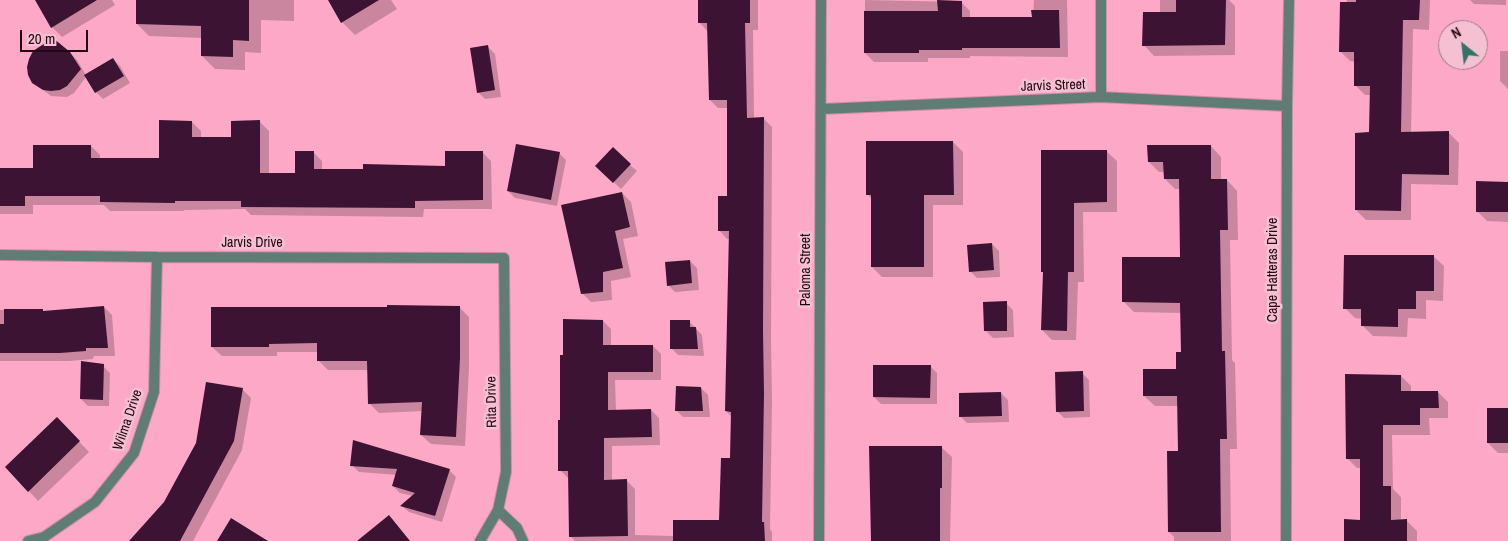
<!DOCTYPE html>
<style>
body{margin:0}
#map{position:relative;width:1508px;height:541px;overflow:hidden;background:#fca8c6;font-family:"Archivo Narrow",sans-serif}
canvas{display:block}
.north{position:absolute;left:1438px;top:20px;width:50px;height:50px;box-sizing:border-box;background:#f5c1d2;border:1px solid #a17786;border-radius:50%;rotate:331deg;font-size:14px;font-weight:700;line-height:20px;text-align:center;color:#240713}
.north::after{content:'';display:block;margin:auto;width:18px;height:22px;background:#317465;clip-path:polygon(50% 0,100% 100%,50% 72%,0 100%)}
.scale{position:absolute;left:20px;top:30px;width:68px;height:22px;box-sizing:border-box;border:2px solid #240713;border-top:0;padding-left:6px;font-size:15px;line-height:18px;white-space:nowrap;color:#240713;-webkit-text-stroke:4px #f5c1d2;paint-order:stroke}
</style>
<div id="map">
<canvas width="1508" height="541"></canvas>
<div class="north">N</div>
<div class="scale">20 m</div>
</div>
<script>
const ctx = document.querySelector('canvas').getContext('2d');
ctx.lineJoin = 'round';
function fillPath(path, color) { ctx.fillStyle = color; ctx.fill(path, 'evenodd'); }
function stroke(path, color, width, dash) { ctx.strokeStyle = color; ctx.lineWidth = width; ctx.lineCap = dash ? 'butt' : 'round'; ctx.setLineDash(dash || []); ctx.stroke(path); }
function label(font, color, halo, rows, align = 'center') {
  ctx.font = font + ' "Archivo Narrow",sans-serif'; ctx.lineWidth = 5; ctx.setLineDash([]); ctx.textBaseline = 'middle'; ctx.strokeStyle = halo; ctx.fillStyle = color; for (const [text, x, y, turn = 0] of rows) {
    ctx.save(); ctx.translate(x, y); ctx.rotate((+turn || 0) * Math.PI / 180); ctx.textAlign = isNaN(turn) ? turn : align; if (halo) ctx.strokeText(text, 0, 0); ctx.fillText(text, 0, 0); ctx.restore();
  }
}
fillPath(new Path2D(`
 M37 0H112L115 5 62 37 52 27Z
 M137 0H294V21L261 20V53L245 52V70L215 69 202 56V38L149 36 137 24Z
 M329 0H391L397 9 355 35 342 22Z
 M699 0H758V30H753L754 119H764L772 127 771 340 772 402 770 529 772 532V541H575L570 536 569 479 560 470 564 356 603 321 611 329V346H653L661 354V380H615L616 411 651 410 659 418 660 445 612 446V481H627L635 489V535L674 536 721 521 731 459 732 417 726 411 730 239H727L719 230 728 198V108H718L710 100 708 32 700 23Z
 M865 0 961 2 970 11V18H1033L1034 0H1067L1068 57 970 56V58H928V62H874L865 53Z
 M1160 0H1229L1235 6V55L1154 56 1144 45 1160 13Z
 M1347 0H1430L1429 30 1413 29 1411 133 1448 132 1459 143 1458 185 1411 184V220H1366L1356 210 1370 134 1371 95H1365L1355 85 1356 62 1350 61 1340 51Z
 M1470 0H1506V5L1474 4Z
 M488 47 495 54 501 97 485 99 478 92Z
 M1500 51H1508V89L1500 81Z
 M70 53 77 60 86 75 113 59 120 66 130 83 103 99 96 92 86 77 74 93 67 97 51 96 33 82Z
 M192 122 201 131V138H232L260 122 269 131V174H296L313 152 322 161V171L447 167 482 152 491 161 492 209H424L423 217 251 215 245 209 184 210V211H110L104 205H33V214H0V169H34L91 146 100 155V159H160Z
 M953 142 963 152V205H933V277H882L872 267V199L867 194Z
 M1211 146 1221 157V180H1227L1237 191 1238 240H1230L1232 360 1235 363 1237 449H1230L1231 541H1174V537L1169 532 1179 452 1178 406H1155L1144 396 1177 370 1182 353V313L1134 312 1124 302 1181 259V189H1175L1165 179V172H1159L1149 162Z
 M1042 152H1107L1117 161V212H1083L1084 282H1078L1076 340H1052L1042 330 1044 273 1042 272Z
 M559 153 566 160 557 206 515 198 508 191Z
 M630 165 637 171 621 189 604 173Z
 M1508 183V222L1487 221 1477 211Z
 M622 193 631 202 638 236 623 239 631 277 611 281 612 300 591 302 582 293Z
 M992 244 999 251 1000 277 977 278 970 271Z
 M1433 256 1444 266 1443 301 1426 300V319L1408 318 1407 337 1373 336 1363 326V319L1355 318 1345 308Z
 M690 261 697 268 699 290 675 292 668 285Z
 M1006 303 1013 310 1014 337 993 338 986 331Z
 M104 307 112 315 115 356H94L93 359 69 361H0V310H42L44 312Z
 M460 308 469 317V368L465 446 431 444 421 435 423 411 379 413 369 403V370H328L318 360V352H277V356H222L212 347Z
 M689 321 702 335 704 356 678 355 671 348Z
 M103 366 110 373 109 406H88L81 399Z
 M930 366 937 373V404H881L874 397Z
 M1082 373 1089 380 1090 417 1064 418 1057 411Z
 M1401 376 1411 386V393L1438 392 1448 402V418H1429L1430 435H1392L1393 489 1401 497V521H1407L1417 531V541H1345L1361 521V468H1357L1347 458Z
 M701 388 708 395 710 417H683L676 410Z
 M242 389 251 398 242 450 193 541H131L165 503Z
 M1001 393 1008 400 1009 422 967 423 960 416Z
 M1508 409V453H1498L1488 443Z
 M67 429 89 452 38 501 29 491Z
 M941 447 952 457 950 541H872Z
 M352 465 449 470 456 477 442 522 409 512 402 506 413 496 400 493 393 486 397 475 359 472Z`), '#0003');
fillPath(new Path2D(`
 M35 0H97L51 28Z
 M136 0H249V41L233 40V57L201 56V26L136 24Z
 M328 0H379L341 23Z
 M698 0H750V23H745L747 118 764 117 763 331 764 393 762 522H764L765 541H673V520H719L721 458H730L731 412 725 411 729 231H718V196H727V100H709L707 23H698Z
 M937 0 962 1V17H1032L1031 10H1059L1060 48H962V50H919V53H864V11H938Z
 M1176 0H1226L1225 45 1142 46 1143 12H1176Z
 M1356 0H1420L1419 20H1403L1401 132 1449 131V175L1402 174 1401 211 1355 210V133L1369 132 1370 86H1354V52H1339L1340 2H1356Z
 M53 38 70 52 81 69 67 86 60 90 51 91 43 90 32 83 28 75 27 67 29 59 33 51Z
 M488 45 495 90 477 93 470 48Z
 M113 58 124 76 95 93 84 75Z
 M159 120 192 121V137H231V121L260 120V173H295V151H314V169H363V164L445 166V151H483V200L415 201V208L241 207V201H175V203L100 202V196H25V206H0V168H33V145H91V158H159Z
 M866 141H953L954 195H924V267H871V195H866Z
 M516 144 560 152 551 200 507 191Z
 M1147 145H1211V179H1227L1228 230H1220L1222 351H1225L1227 439H1220L1221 532H1168L1167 451H1178L1177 396H1143V369H1176V352H1181L1180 303 1122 302V257H1180L1179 179H1164L1163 162H1148Z
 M613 147 631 164 613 183 595 166Z
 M1041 150H1107V202L1074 203V272H1068L1067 331 1041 330 1043 272H1041Z
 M1476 181 1508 182V212H1476Z
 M622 192 630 227 615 231 623 268 603 272V292L581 294 561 205Z
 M992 243 994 270 969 272 967 245Z
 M1344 255H1434V291H1416V309H1398V327L1361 326V309H1343Z
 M690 260 692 283 667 286 665 262Z
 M1007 301V331H984L983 302Z
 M387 305 460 306V358L456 437 420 435 422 402 368 404 367 361H317V343L269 344V347H211V307H387Z
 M104 306 108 348H86V351L60 353H0V324H4V309H43V311Z
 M563 319 603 320V345H653V372H608V410L651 409 652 437 604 438V480L627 479 628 536 569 537 568 471H558V420H560V355H563Z
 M670 320H690V327H696L698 349H670Z
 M81 361 104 364 103 400 80 399Z
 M873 365H931L930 398 873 397Z
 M1083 371 1084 411 1056 412 1055 372Z
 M1345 374 1401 375V391H1438L1439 408H1420V425H1383V486H1391V520L1407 519V541H1344V519L1360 520V459H1346Z
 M206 382 243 388 234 441 180 541H129L164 502 196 443Z
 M676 386 701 387 703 411H675Z
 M1001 392 1002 416 959 417V393Z
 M1487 408H1508V443H1487Z
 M57 417 80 441 28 492 5 467Z
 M353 440 450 469 435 516 400 506 415 493 392 486 397 469 350 466Z
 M869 446H942V488H940V541H871Z
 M389 515 410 541H357Z
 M231 518 268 541H217Z`), '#3d1334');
const minor = new Path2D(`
 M1101 0V97
 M821 109 1101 97 1287 106
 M0 255 157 257 504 258 506 472 498 510 480 541
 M498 510 517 528 523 541
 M28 541 44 537 95 502 134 453 154 392 157 257
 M819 541 821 0
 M1286 541 1287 106 1289 0`);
stroke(minor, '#d58ba6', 12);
stroke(minor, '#5f7d75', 10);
label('14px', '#240713', '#f5c1d2', [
 ["Jarvis Street",1053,86,-2],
 ["Jarvis Drive",252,243],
 ["Paloma Street",806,270,-90],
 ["Cape Hatteras Drive",1273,270,-90],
 ["Rita Drive",492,402,-91],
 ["Wilma Drive",128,420,-71]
]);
</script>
